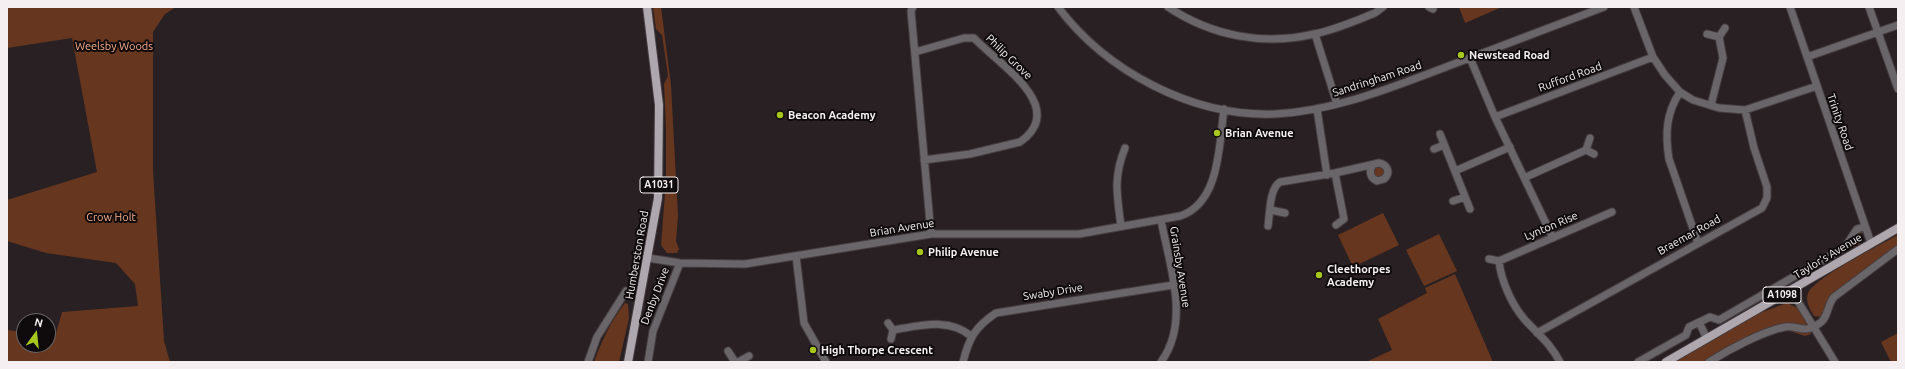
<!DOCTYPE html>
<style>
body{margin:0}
#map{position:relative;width:1905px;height:369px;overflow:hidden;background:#292023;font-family:Ubuntu,sans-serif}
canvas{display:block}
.frame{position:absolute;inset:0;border:8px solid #f6eff1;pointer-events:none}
.north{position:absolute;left:16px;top:313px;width:40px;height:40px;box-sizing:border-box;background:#0f0b0c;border:1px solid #6b6668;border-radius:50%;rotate:15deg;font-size:11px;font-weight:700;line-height:16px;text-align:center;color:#f6eff1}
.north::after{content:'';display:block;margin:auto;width:14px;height:18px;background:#a7c71e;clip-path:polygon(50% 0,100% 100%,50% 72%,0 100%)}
</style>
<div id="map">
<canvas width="1905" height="369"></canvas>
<div class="frame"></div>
<div class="north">N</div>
</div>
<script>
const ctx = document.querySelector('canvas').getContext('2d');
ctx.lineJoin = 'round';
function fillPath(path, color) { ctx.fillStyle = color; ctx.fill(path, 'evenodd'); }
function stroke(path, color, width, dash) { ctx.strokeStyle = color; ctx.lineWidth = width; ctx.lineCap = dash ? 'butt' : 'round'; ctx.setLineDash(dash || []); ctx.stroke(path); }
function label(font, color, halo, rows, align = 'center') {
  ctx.font = font + ' Ubuntu,sans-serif'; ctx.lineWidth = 4; ctx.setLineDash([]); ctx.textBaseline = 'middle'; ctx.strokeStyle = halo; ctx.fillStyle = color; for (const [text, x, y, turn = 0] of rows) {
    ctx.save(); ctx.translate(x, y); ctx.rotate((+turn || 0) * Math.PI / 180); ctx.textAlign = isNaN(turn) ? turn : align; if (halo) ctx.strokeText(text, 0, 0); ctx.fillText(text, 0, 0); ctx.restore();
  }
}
fillPath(new Path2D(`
 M7 7H176L165 14 153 32V171L164 341 170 362H7V330L24 332V345H48V336L55 337 62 312 138 306 135 284 116 263 46 253 7 241V200L97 172 72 38 7 48Z
 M653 7H661L671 85 678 216 676 241 679 249 677 253H667L661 245 666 181V129L664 84 668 76 662 35 656 29Z
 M1459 7H1502L1465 23Z
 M1373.5 172a5.5 5.5 0 1 1 11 0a5.5 5.5 0 1 1-11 0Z
 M1383 213 1399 245 1353 267 1338 235Z
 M1860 231 1862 237 1860 244 1845 251 1853 235Z
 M1439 234 1457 271 1424 286 1406 250Z
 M1898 235V247L1830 297 1825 305V313L1821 317 1814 316C1810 309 1805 302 1808 293 1816 277 1880 245 1898 235Z
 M1455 274 1493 362H1366L1392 350 1378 319 1427 293 1425 288Z
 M625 303 628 304 629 318 619 362H594C602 340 611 321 625 303Z
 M1787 303 1802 310 1811 334 1805 336 1783 329 1765 336 1715 362H1677V360L1757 314Z
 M1898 333V362H1891L1881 342Z`), '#67361e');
const minor = new Path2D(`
 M913 7 911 11 931 234
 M1058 7C1107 72 1193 117 1275 114 1332 111 1385 90 1438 70 1493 49 1549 28 1604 7
 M1168 7C1212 36 1263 46 1314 34 1335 30 1355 21 1375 13L1383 7
 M1429 7 1433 9
 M1634 7 1653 57 1665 75 1680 92 1693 100 1719 108 1745 110 1817 86
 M1790 7 1871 243
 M1869 7 1898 89
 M1315 34 1337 104
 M1707 34 1719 37 1725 28
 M915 52 964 38H974C997 63 1070 107 1020 142L970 154 924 160
 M1807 57 1898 25
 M1470 58 1495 117 1553 238
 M1680 92C1666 113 1665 134 1669 159L1698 243
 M1711 105 1723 58 1719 37
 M1317 109 1327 175
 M1495 117 1653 57
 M1440 134 1470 209
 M1434 149 1444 145
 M1586 150 1594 154
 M1455 171 1510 147
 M1335 173 1344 219 1336 225
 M1526 177 1586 150 1590 138
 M1453 201 1465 197
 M1271 210 1285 213
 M1121 226C1117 195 1113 178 1125 148
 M1268 226C1270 214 1269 189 1280 182L1335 173 1379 163C1388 165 1391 173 1384 179L1377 181C1370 178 1369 172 1372 166
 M796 256 804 323 826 362
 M648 258 680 263 745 264 931 234H1079L1180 216C1220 203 1219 145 1224 109
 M1489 259 1499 261 1612 212
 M1499 261C1501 281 1512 305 1525 320 1539 335 1550 343 1560 362
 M1791 290 1835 362
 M1699 322 1707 339
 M888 323 893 330 891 339
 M893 330C919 326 949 317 971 336
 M1537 333 1762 208 1767 198V187L1754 148 1745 110
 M728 351 735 362
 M588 362 597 337 626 291
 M648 362 653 331 680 263
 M738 362 749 356
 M963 362C969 338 975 327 996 313L1173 285
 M1161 362C1191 321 1169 264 1161 220
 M1638 362 1686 335 1689 327 1710 317 1719 320 1845 247 1857 229 1864 227
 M1709 362C1728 350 1763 331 1785 327 1800 325 1802 335 1820 323 1828 318 1827 305 1834 297L1898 249`);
const major = new Path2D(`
 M628 362 658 198 659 105 647 7
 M1666 362 1898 228`);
stroke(minor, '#463d40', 9);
stroke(major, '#463d40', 10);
stroke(minor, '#696568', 7);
stroke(major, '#afa7ae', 8);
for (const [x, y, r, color] of [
 [1461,55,4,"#a7c71e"],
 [780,115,4,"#a7c71e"],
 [1217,133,4,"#a7c71e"],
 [920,252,4,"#a7c71e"],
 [1319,275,4,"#a7c71e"],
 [813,350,4,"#a7c71e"]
]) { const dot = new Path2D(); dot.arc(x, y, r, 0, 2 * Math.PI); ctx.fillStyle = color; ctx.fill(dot); stroke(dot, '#0f0b0c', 1.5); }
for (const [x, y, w] of [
 [659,185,38],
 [1782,295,38]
]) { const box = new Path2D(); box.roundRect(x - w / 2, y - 8, w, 16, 3); ctx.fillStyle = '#0f0b0c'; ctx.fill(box); stroke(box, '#f6eff1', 1); }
label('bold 10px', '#f6eff1', null, [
 ["A1031",659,185],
 ["A1098",1782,295]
]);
label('11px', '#f8ae8c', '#0f0b0c', [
 ["Weelsby Woods",114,46],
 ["Crow Holt",111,217]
]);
label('bold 11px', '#f6eff1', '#0f0b0c', [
 ["Newstead Road",1469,55],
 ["Beacon Academy",788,115],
 ["Brian Avenue",1225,133],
 ["Philip Avenue",928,252],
 ["Cleethorpes",1327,269],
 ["Academy",1327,282],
 ["High Thorpe Crescent",821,350]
], 'left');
label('11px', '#f6eff1', '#0f0b0c', [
 ["Philip Grove",1009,57,44],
 ["Rufford Road",1570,77,-20],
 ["Sandringham Road",1377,79,-18],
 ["Trinity Road",1840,122,71],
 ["Lynton Rise",1551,226,-23],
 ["Brian Avenue",902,228,-9],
 ["Braemar Road",1689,235,-29],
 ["Humberston Road",637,255,-80],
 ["Taylor's Avenue",1828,256,-31],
 ["Grainsby Avenue",1180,267,81],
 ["Swaby Drive",1053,292,-9],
 ["Denby Drive",655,296,-69]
]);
</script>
